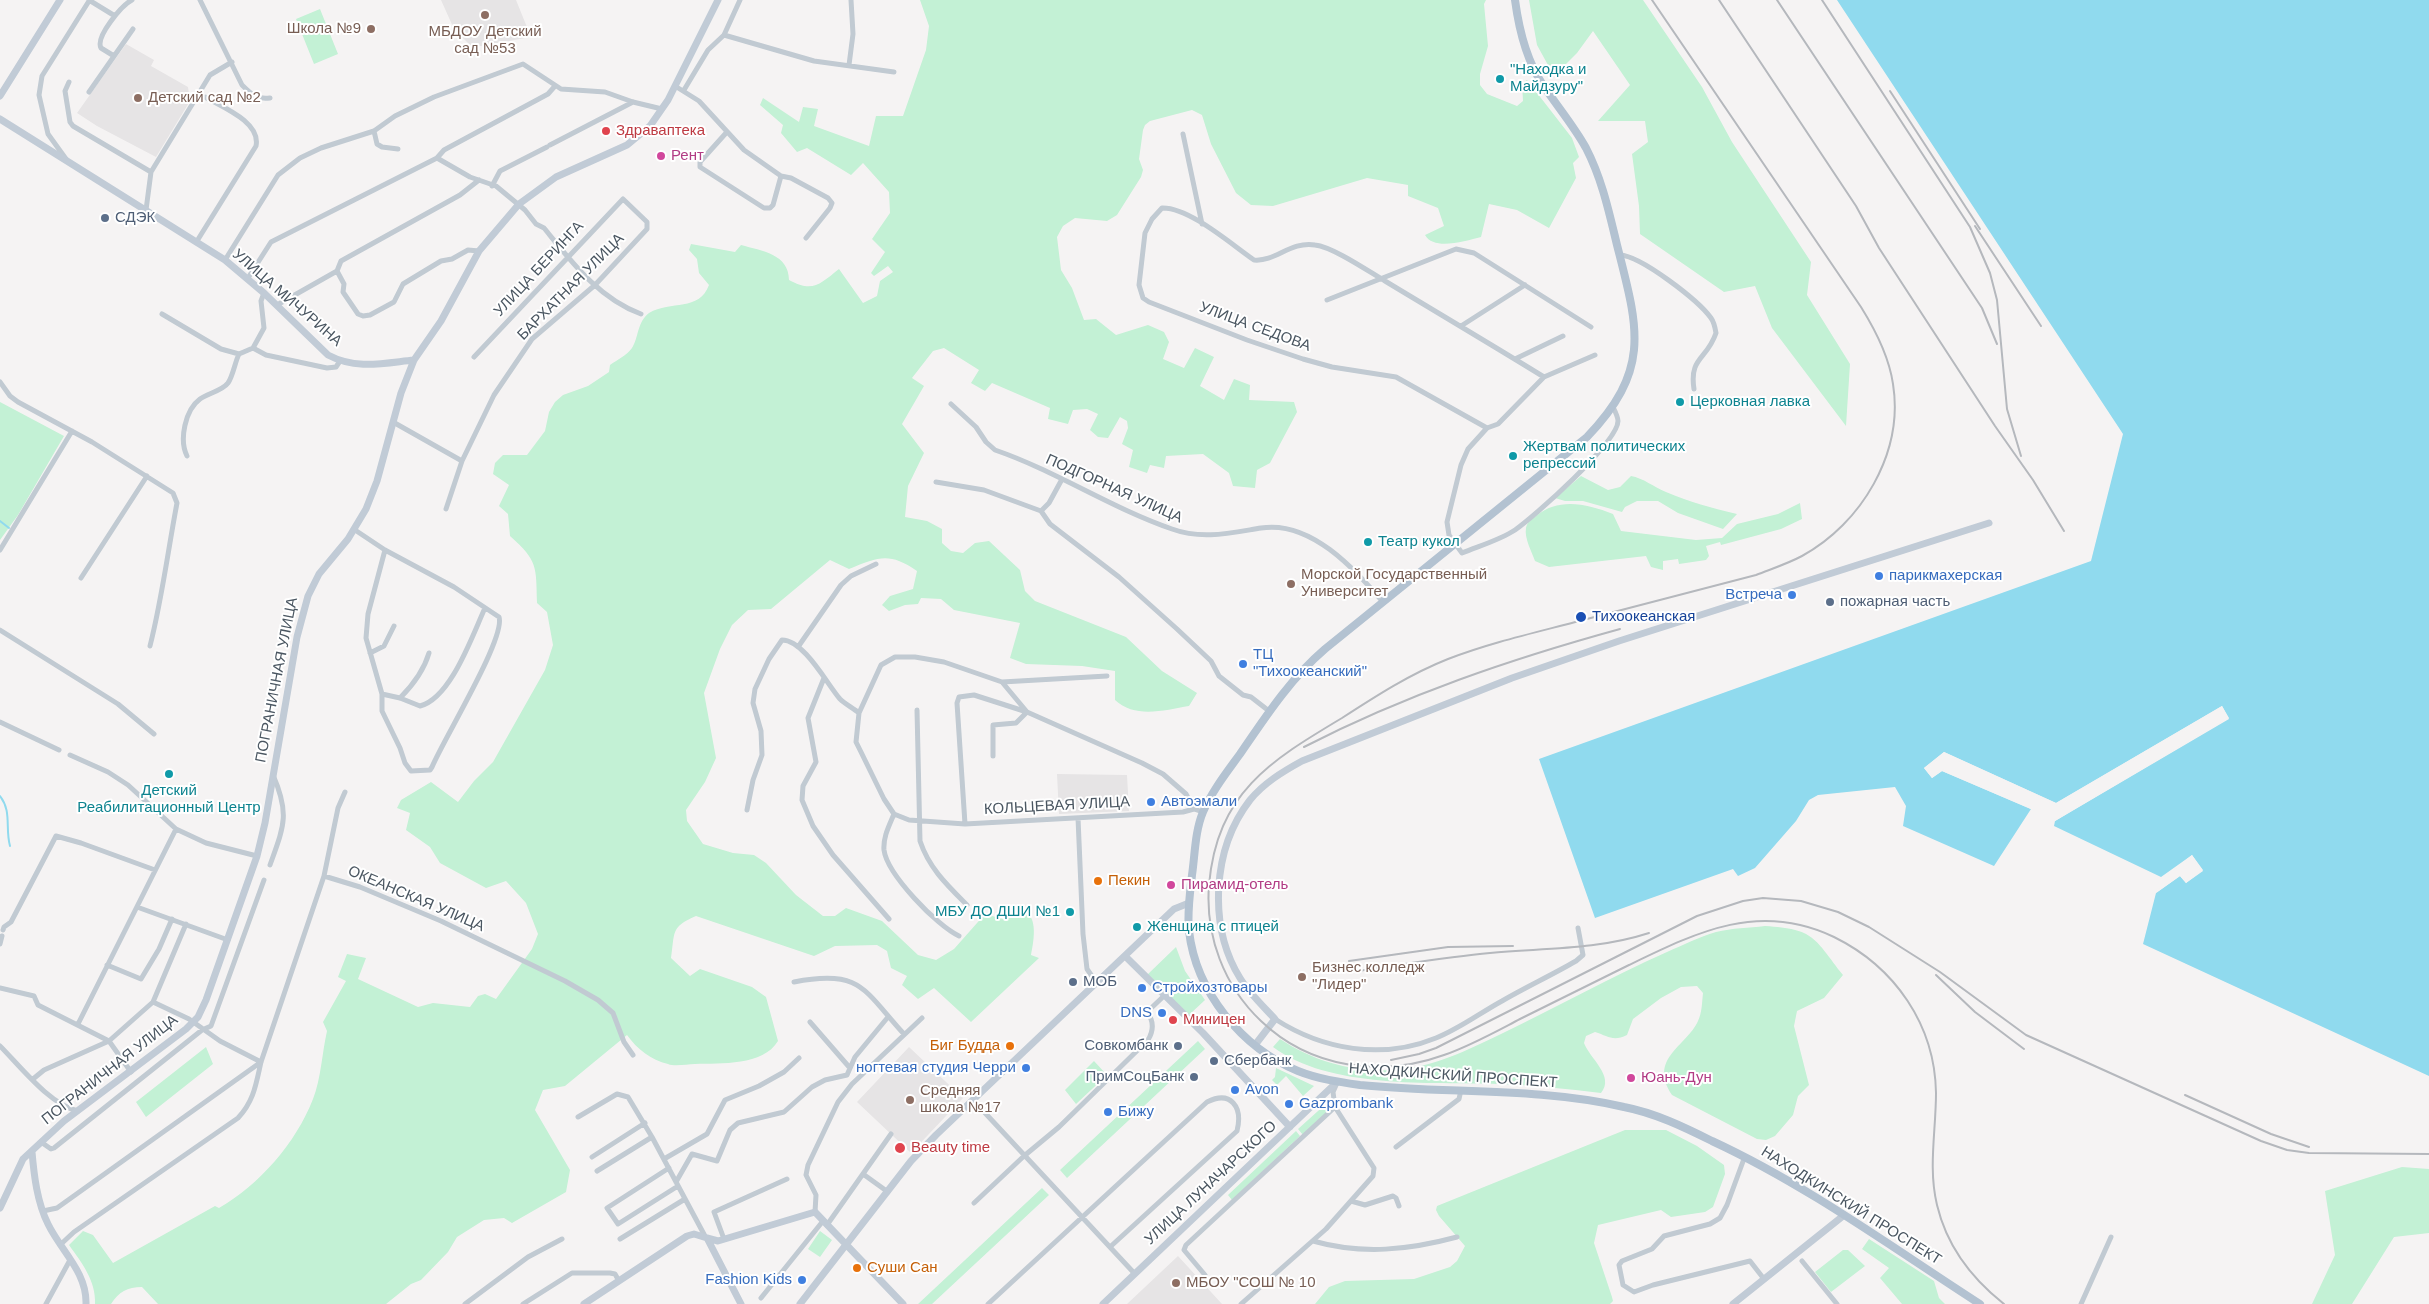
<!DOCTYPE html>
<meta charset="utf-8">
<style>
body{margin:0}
canvas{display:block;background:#f5f3f3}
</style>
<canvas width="2429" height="1304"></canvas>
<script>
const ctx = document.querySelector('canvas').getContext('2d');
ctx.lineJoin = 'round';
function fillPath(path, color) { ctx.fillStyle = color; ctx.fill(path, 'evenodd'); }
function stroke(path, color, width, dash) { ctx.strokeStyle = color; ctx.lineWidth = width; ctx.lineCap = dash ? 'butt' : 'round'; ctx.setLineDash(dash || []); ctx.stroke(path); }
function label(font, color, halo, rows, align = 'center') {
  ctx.font = font + ' Helvetica,sans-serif'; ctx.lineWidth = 4; ctx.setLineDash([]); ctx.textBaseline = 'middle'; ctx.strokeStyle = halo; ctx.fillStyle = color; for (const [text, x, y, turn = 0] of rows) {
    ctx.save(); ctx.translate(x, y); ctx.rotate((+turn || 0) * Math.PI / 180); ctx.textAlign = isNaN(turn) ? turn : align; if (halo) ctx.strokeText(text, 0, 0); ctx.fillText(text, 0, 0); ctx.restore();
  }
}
fillPath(new Path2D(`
 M441 0H516L531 37 481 46 470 45 454 29Z
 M126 44 154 60 151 66 188 87 190 101 156 157 97 126 77 113Z
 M1057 774 1127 775 1129 811 1059 814Z
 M909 1047 963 1098 911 1153 857 1102Z
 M1178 1256 1222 1304H1127Z`), '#e6e4e5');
fillPath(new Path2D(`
 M920 0H1486L1484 4 1488 46 1480 74V85L1487 94 1517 106 1523 101 1522 83 1527 80 1572 138 1579 157 1573 163 1576 178 1549 228 1517 210 1489 204 1481 237C1465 241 1434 251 1425 235L1444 226 1438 208 1408 196V185L1367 178 1273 206 1251 205 1236 193 1211 144 1202 115 1192 110 1150 121 1145 125 1143 130 1139 159 1143 170 1141 177 1117 215 1107 221 1075 218 1063 226 1057 237 1061 270 1072 288 1084 320 1096 319 1116 335 1148 325 1164 332 1169 342 1163 359 1184 368 1195 348 1214 357 1200 386 1224 400 1234 379 1250 385 1249 400 1294 402 1297 412 1270 463 1257 470 1255 488 1233 486 1229 473 1203 454 1166 456 1164 468 1150 465 1147 473 1129 467 1133 450 1122 444 1128 428 1127 421 1120 417 1108 438 1098 437 1090 430 1098 414 1087 409 1073 410 1068 424 1048 419 1050 408 992 383 985 391 971 383 979 370 944 348 933 351 912 378 924 386 902 424 924 453 908 486 905 517 927 521 942 529V543L951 551 963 553 975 543 989 541 1020 570 1025 591 1035 601 1126 637 1162 671 1197 693 1189 706C1165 710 1135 719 1115 700V671L1082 666 1026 664 1010 658 1020 623 954 610 941 599 921 598 918 604 905 605 889 611 882 605 890 596 913 589 917 571C889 552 879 557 849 569L830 560 771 609 748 610 732 625 720 649 704 693 716 758 705 782 686 810 687 821 703 844 733 853 754 855 766 863 796 895 823 916H835L846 908 882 921 918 955 936 960 954 949 985 914 1003 919 1016 910C1040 909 1034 940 1031 955L1039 958 971 1022 934 988 918 999 902 985 907 976 891 968 887 951 877 945 835 946 814 956 696 916C670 927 675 933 671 958L690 976 700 969 752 987 766 997 778 1041C763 1066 721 1063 695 1064 687 1064 675 1067 668 1064 651 1060 637 1049 627 1035L565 1086 543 1090 535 1110 570 1170 566 1192 512 1223 504 1218 484 1220 457 1237 448 1252 421 1280 411 1284 386 1304H158L142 1287C127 1287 119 1292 111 1304H95C96 1281 82 1263 69 1245L83 1231 93 1235 113 1263 215 1206 219 1208C259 1185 296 1143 313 1099 321 1079 322 1053 327 1031L323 1022 346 981 338 977 347 954 366 958 358 979 418 1007 433 1003 470 1007 478 996 485 994 496 999 532 949 538 934 526 903 506 881 486 888 440 863 430 847 406 830 410 813 397 808 401 800 431 782 458 802 474 781 493 762 545 670 553 645 547 612 537 603C536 566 538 561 510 536L508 514 499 506 509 485 493 474 495 463 503 455H527L545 431 549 412 555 402 563 395 588 386 609 372 610 365C617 360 627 355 632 348 639 337 637 322 649 313 671 300 699 312 709 285L699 273 697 259 689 250 691 244 735 252 741 245C762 251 789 254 789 280 813 293 820 284 839 269L863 303 877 296 880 281 893 272 888 266 874 276 871 273 885 252 872 239 890 213 889 192 863 163 851 175 807 148 797 152 781 133 783 125 760 105 763 98 799 122 803 107 818 109 814 126 869 146 876 116H903L926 50 929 26Z
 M1529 0H1643L1702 87 1732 142 1811 262 1807 295 1850 364 1846 426 1772 328 1755 286 1724 292 1640 234 1639 206 1632 154 1648 142 1645 121H1598L1630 85 1593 31 1577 53 1554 76 1537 45Z
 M320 9 338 54 314 64 296 19Z
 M0 402 64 436 18 515 0 540Z
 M1581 476 1608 490 1620 487 1631 476C1643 478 1654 487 1666 492 1689 502 1712 508 1737 514L1723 529 1678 513 1658 501H1637L1625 507 1622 512 1583 501H1565L1555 498Z
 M1800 503 1802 519 1781 529 1721 545 1720 542 1706 546 1709 556 1706 560 1679 564 1678 559 1663 561V570L1651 567 1646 556 1549 567 1535 561C1532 552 1524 538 1526 528 1527 522 1532 519 1536 516 1559 497 1587 504 1613 514L1621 531 1696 540 1722 538 1737 524 1778 514Z
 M1765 926C1815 929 1814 938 1843 975L1824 998 1797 1011 1794 1026 1809 1085 1798 1096 1793 1115 1775 1136 1766 1140 1757 1139 1672 1095C1648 1058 1686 1047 1698 1021 1702 1013 1702 1002 1703 993L1697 986 1681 987 1661 998 1633 1019 1627 1035C1613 1042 1608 1036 1595 1032L1586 1036 1584 1043C1590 1059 1615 1076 1601 1093 1567 1089 1533 1085 1499 1084 1431 1082 1329 1089 1273 1047L1280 1039C1315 1062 1352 1072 1394 1070 1431 1068 1468 1050 1501 1034 1557 1007 1611 977 1667 952 1683 945 1699 937 1716 932 1732 928 1749 928 1765 926Z
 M1176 947 1185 971 1205 1000 1189 1015 1147 975Z
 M1198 1041 1205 1049 1067 1178 1060 1170Z
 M206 1047 213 1064 146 1117 136 1102Z
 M1094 1061 1107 1075 1076 1104 1065 1090Z
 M1276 1068 1314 1086 1303 1096 1286 1076 1277 1085 1272 1080 1275 1077Z
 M1328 1102 1331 1108 1303 1135 1298 1129Z
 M1625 1130H1666L1697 1146 1724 1165 1725 1174 1713 1207 1705 1212 1671 1217 1661 1210 1598 1225 1594 1243 1612 1297 1613 1301 1610 1304H1315L1329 1287 1345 1281 1414 1279 1450 1267 1457 1261 1465 1246 1439 1216 1436 1210 1437 1206Z
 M1296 1131 1300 1136 1232 1200 1228 1195Z
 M2402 1167 2429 1169V1233L2394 1237 2352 1304H2312L2335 1255 2325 1191Z
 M1042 1188 1049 1195 932 1304H918Z
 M820 1231 832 1240 820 1257 808 1249Z
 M1869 1239 1934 1281 1939 1298 1945 1304H1902L1880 1278 1889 1268 1862 1249Z
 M1843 1250H1848L1865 1266 1831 1292 1815 1272Z`), '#c3f1d5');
fillPath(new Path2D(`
 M1837 0H2429V1076L2143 944 2156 893 2180 876 2186 883 2203 871 2192 855 2161 877 2054 826 2055 821 2229 719 2222 706 2056 803 1944 752 1924 768 1932 778 1942 771 2031 809 1994 866 1903 826 1906 806 1895 787 1818 795 1809 800 1796 821 1755 868 1738 876 1733 869 1595 918 1539 759 2091 561 2123 434Z`), '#90daee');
fillPath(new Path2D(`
 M2222 706 2229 718 2055 821 2053 820 2226 718 2221 709 2057 806 1944 755 1928 768 1932 775 1943 769 2032 807 2033 810 1942 771 1932 778 1924 768 1944 752 2056 803Z
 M2192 855 2203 870 2186 883 2180 876 2156 893 2158 889 2179 874H2182L2186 880 2200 870 2192 858 2161 880Z`), '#f5f3f3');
stroke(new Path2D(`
 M0 521 9 528
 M0 796C12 811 5 828 10 846`), '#90daee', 2);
stroke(new Path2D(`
 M89 0 115 16
 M200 0 242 85C251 94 257 100 270 98
 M724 35 740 0
 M114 56 101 48C95 37 122 5 132 0
 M849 65 853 34 851 0
 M69 82 65 91 70 122 73 126 151 172
 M675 86 699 101 744 150 781 176 791 178 828 198 832 203 830 208 806 238
 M684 90 708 50 724 35 814 61 894 72
 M89 92 133 29
 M374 131 377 144 382 147 398 149
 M726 133 700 162V167L764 208H770L773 205 781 176
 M1183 134 1202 224
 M550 145 633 102
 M437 158 470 177 496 186 525 210 536 224 544 228C571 261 599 299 641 314
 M66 159 48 134 39 95 42 76 89 1
 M492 186 500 171 547 147
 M146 210 151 172 210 75 232 62
 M197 241 256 146C261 122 222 107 205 97
 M1620 255C1641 256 1698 300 1711 318 1714 322 1715 327 1716 333 1707 360 1689 357 1694 389
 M225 260 278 175 300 158 321 148 374 131 395 116 434 97 523 64 561 89 605 92 633 102 662 109
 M337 271 344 284 343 292 358 314 363 316 370 315 394 302 403 284 441 261 452 259 468 250 479 251
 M248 278 271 242 437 158 444 150 548 94 555 86
 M1327 300 1456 249 1474 253 1591 327
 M277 305 337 271 341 261 460 195 479 180
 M162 314 221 349 239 354 253 348 264 328 261 301 264 293
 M1461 326 1525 285
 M253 348 266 355 327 368 336 367 340 361
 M1595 355 1544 377 1498 424 1487 428 1468 449 1461 465 1447 522 1449 535 1462 553C1479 546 1500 540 1515 530 1534 517 1618 442 1618 421 1618 417 1615 411 1613 407
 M1515 359 1563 336
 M0 382 10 396 18 402 92 442 173 493 177 503C168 550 162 599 150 646
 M951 404 976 427 986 442 995 450C1056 471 1111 508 1172 529 1202 540 1230 533 1261 528 1311 520 1354 569 1383 602
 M393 422 462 461
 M1487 428 1396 377 1332 367 1303 359 1247 340 1149 302 1143 298 1139 285 1145 233 1152 219 1162 208C1189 207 1232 245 1254 260 1276 262 1290 241 1315 245 1333 247 1368 271 1385 281 1438 313 1492 345 1544 377
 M187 456C179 440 185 410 200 399 208 393 222 391 228 383 233 376 235 362 239 354
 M936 482 984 490 1041 511 1050 524 1119 577 1177 629 1211 661 1219 676 1243 695 1251 697 1269 711
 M446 509 462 461 494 395 532 339 595 285 647 229V222L623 199 474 357
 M1041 511 1049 503 1061 481
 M355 530 385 550 454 587 499 617C506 638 443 740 432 767L430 770 411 771 405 763 400 748 382 711V694L366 638 368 614 385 550
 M0 550 72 431
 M81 578 147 476
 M0 630 118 704 154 734
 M798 647 841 585 851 576 876 564
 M370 653 384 646 394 626
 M824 678 808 718 816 762 803 786 802 800 813 826 833 855 889 919
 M1002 682 1107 676
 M382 694 400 698 420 706C451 698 472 636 485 608
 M400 698C413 685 424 670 429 653
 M917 710 920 841C929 868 947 885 967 905
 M0 722 59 750
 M70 755 108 772 128 785 176 829 206 843 257 856
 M1194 809 1186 794 1163 774 1142 763 1027 712 1002 682 944 662 915 657H895L881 665 859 713 856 742 861 752 884 799 894 814 909 820 965 824 1183 812 1194 809 1203 812
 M747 810 753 780 762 755 761 731 753 703 755 689 769 659 782 640C804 640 827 684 840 699 845 704 853 708 859 713
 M894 814C889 826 883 837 884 850 887 874 937 926 959 936
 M1078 818 1083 934 1087 969 1096 982
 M965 824 957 703 959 697 974 695 1027 712 1016 723 993 725V756
 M270 865C284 826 290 814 273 775
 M324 876 338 808 345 792
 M137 907 228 940
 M3 930 4 927 11 922 56 836 81 843 155 870
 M0 944 2 936
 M107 965 141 979 159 949 172 919
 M794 982C861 969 863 989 904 1034
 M0 988 34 996 38 1005 109 1041 131 1072
 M1275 1019C1323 1050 1382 1060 1436 1038 1459 1029 1480 1013 1502 1001 1526 987 1552 975 1576 961L1583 955 1578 928
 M810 1022 850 1068
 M78 1024 176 829
 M0 1046C20 1066 50 1105 78 1111
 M33 1079 44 1070 109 1041 153 1002 186 924
 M973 1100 1135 1274
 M578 1117 617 1094 628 1097 652 1137 706 1238
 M41 1142 51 1149 54 1148 202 1030 211 1026 264 880
 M1396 1147 1459 1099 1461 1090
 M1745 1156 1727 1205 1720 1218 1710 1224 1664 1236 1652 1249 1622 1261 1619 1265 1623 1285 1634 1292 1653 1285 1750 1261 1764 1279
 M592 1157 645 1123
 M664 1159 707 1134 725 1100 759 1086 784 1072 799 1058
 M669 1168 607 1208 618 1224 678 1186
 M597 1171 652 1137
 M863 1174 888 1192
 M676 1182 692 1154 717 1161 730 1130 738 1123 784 1112 812 1087 825 1080 847 1075 855 1057 888 1017
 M1351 1201 1365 1205 1393 1196 1396 1198 1399 1206
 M974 1203 1024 1156 1059 1127 1148 1040C1154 1030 1154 1021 1147 1012L1165 995
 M43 1211 57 1208 261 1062 220 1041 189 1019 153 1002
 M815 1212 816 1195 806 1175 808 1165 838 1102 852 1084 922 1018
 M827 1225 891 1134
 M620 1239 685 1199
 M724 1239 714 1212 787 1179
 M1313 1241C1362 1255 1409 1250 1457 1237
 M60 1245 74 1232 238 1118C254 1101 256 1084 261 1062L324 876 360 887 441 921 565 981 598 1000 613 1013 624 1042 633 1055
 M1802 1261 1837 1304
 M1205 1275 1184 1250 1186 1245 1335 1107
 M761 1298 823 1221
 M46 1304 70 1260
 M465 1304 528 1257 562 1239
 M523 1304 572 1273H610L615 1274 619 1281
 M988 1304 1207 1102C1231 1090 1243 1107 1237 1131L1110 1247
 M1241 1304 1326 1229 1373 1176 1374 1168 1335 1107 1333 1092 1337 1083
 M2081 1304 2111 1237`), '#c1cad2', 5);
stroke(new Path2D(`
 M0 96 60 0
 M0 119 225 260 264 293 328 355C356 370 384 363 414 360
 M1125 956 1203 1033 1290 1127
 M1255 1045 1275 1019C1263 1006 1249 993 1240 978 1208 926 1212 849 1250 800 1264 783 1282 772 1302 761L1512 678 1619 641 1989 523
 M32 1152C34 1175 37 1202 48 1224 61 1251 87 1272 86 1304
 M0 1208 23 1159 64 1121 186 1029 198 1017 206 1000 257 856 265 823 297 637 308 596 319 574 348 539 366 509 377 481 401 393 414 360 441 321 479 251 519 204 556 177 627 145 650 126 668 100 718 0
 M707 1238 718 1241 815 1212 903 1304
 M584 1304 687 1236 694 1234 707 1238 741 1304
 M800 1304 911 1161 936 1135 1174 909 1189 903
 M1103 1304 1337 1082
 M1733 1304 1843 1216`), '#c1cbd6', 7);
stroke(new Path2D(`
 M1515 0C1519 30 1526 60 1543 85 1557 106 1574 126 1586 148 1602 179 1609 212 1617 245 1638 328 1652 369 1587 437L1325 649C1290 679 1266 716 1240 754 1227 772 1212 791 1203 812 1195 831 1195 854 1192 875 1190 893 1187 912 1189 931 1196 992 1242 1048 1298 1071 1318 1079 1339 1082 1360 1085 1448 1094 1537 1087 1624 1107 1655 1113 1684 1127 1712 1141 1807 1185 1893 1248 1980 1304`), '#b3c2d1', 8);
stroke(new Path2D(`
 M1652 0 1861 307C1876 331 1889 356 1893 384 1904 453 1861 524 1802 556 1787 564 1771 569 1756 575 1698 590 1641 605 1583 620 1538 632 1492 642 1448 659 1410 674 1376 696 1342 718 1270 761 1217 793 1209 885 1205 936 1224 986 1261 1021 1310 1068 1381 1078 1444 1055 1470 1046 1495 1032 1520 1019 1557 1001 1593 983 1629 965 1697 932 1759 901 1834 937 1895 967 1935 1025 1936 1093 1936 1131 1928 1168 1937 1205 1947 1247 1971 1278 2004 1304
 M1719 0 1856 206 1879 248 1995 426 2033 480 2064 531
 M1777 0 1982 308 1997 344
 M1822 0 1970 227 1990 273 1997 300 2007 409 2021 456
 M1890 91 1980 229
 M1975 226 2041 326
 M1304 747C1405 695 1511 659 1620 629
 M1349 961 1448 947 1513 946
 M1357 971C1401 965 1446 957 1490 953 1544 948 1597 950 1649 933
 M1936 975 1975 1012 2024 1049
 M1391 1060 1419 1054 1436 1048 1697 916 1743 901 1763 898 1801 901 1838 912 1869 927 1940 972 2026 1035 2261 1141 2287 1150 2309 1153 2429 1154
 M2185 1095 2271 1134 2309 1147`), '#b5b8bd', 2);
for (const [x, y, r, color] of [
 [485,15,5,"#8d6e63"],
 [371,29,5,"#8d6e63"],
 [1500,79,5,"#0f9aa8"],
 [138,98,5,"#8d6e63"],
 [606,131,5,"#e0444e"],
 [661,156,5,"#d1479c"],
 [105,218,5,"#5c6f8a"],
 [1680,402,5,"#0f9aa8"],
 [1513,456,5,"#0f9aa8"],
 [1368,542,5,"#0f9aa8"],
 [1879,576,5,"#3f7fe0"],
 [1291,584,5,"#8d6e63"],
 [1792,595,5,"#3f7fe0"],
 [1830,602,5,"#5c6f8a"],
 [1581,617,6,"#1a4fb4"],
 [1243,664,5,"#3f7fe0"],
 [169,774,5,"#0f9aa8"],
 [1151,802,5,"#3f7fe0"],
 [1098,881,5,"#e8710a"],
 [1171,885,5,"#d1479c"],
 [1070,912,5,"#0f9aa8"],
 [1137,927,5,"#0f9aa8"],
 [1302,977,5,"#8d6e63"],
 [1073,982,5,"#5c6f8a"],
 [1142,988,5,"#3f7fe0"],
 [1162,1013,5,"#3f7fe0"],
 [1173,1020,5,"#e0444e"],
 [1010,1046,5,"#e8710a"],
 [1178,1046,5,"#5c6f8a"],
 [1214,1061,5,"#5c6f8a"],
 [1026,1068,5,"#3f7fe0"],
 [1194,1077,5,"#5c6f8a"],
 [1631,1078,5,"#d1479c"],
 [1235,1090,5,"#3f7fe0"],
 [910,1100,5,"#8d6e63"],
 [1289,1104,5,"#3f7fe0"],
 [1108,1112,5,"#3f7fe0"],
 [900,1148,6,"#e0444e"],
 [857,1268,5,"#e8710a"],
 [802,1280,5,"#3f7fe0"],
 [1176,1283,5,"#8d6e63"]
]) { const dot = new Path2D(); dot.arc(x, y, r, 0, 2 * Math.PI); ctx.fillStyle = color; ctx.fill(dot); stroke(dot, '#fff', 2); }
label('15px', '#785e54', '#fff', [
 ["Школа №9",361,29,"right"],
 ["МБДОУ Детский",485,32,"center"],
 ["сад №53",485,49,"center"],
 ["Детский сад №2",148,98],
 ["Морской Государственный",1301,575],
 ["Университет",1301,592],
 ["Бизнес колледж",1312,968],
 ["\"Лидер\"",1312,985],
 ["Средняя",920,1091],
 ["школа №17",920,1108],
 ["МБОУ \"СОШ № 10",1186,1283]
], 'left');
label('15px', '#0d838f', '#fff', [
 ["\"Находка и",1510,70],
 ["Майдзуру\"",1510,87],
 ["Церковная лавка",1690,402],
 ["Жертвам политических",1523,447],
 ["репрессий",1523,464],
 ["Театр кукол",1378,542],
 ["Детский",169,791,"center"],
 ["Реабилитационный Центр",169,808,"center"],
 ["МБУ ДО ДШИ №1",1060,912,"right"],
 ["Женщина с птицей",1147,927]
], 'left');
label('15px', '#be3a42', '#fff', [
 ["Здраваптека",616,131],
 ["Миницен",1183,1020],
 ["Beauty time",911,1148]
], 'left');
label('15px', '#b23c85', '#fff', [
 ["Рент",671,156],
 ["Пирамид-отель",1181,885],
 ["Юань-Дун",1641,1078]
], 'left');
label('15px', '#4e5e75', '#fff', [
 ["СДЭК",115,218],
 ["пожарная часть",1840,602],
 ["МОБ",1083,982],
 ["Совкомбанк",1168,1046,"right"],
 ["Сбербанк",1224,1061],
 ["ПримСоцБанк",1184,1077,"right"]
], 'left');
label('15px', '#4a5661', '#fff', [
 ["УЛИЦА БЕРИНГА",539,269,-47],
 ["БАРХАТНАЯ УЛИЦА",571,287,-45],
 ["УЛИЦА МИЧУРИНА",287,298,41],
 ["УЛИЦА СЕДОВА",1255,327,20],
 ["ПОДГОРНАЯ УЛИЦА",1114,489,24],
 ["ПОГРАНИЧНАЯ УЛИЦА",277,680,-79],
 ["КОЛЬЦЕВАЯ УЛИЦА",1057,806,-3],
 ["ОКЕАНСКАЯ УЛИЦА",416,899,23],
 ["ПОГРАНИЧНАЯ УЛИЦА",110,1070,-38],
 ["НАХОДКИНСКИЙ ПРОСПЕКТ",1453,1076,4],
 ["УЛИЦА ЛУНАЧАРСКОГО",1211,1183,-43],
 ["НАХОДКИНСКИЙ ПРОСПЕКТ",1851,1206,32]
]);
label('15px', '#366cbe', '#fff', [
 ["парикмахерская",1889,576],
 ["Встреча",1782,595,"right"],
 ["ТЦ",1253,655],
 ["\"Тихоокеанский\"",1253,672],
 ["Автоэмали",1161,802],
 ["Стройхозтовары",1152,988],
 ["DNS",1152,1013,"right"],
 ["ногтевая студия Черри",1016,1068,"right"],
 ["Avon",1245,1090],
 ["Gazprombank",1299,1104],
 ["Бижу",1118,1112],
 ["Fashion Kids",792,1280,"right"]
], 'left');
label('15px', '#164399', '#fff', [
 ["Тихоокеанская",1592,617]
], 'left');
label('15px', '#c56008', '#fff', [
 ["Пекин",1108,881],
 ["Биг Будда",1000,1046,"right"],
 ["Суши Сан",867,1268]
], 'left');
</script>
